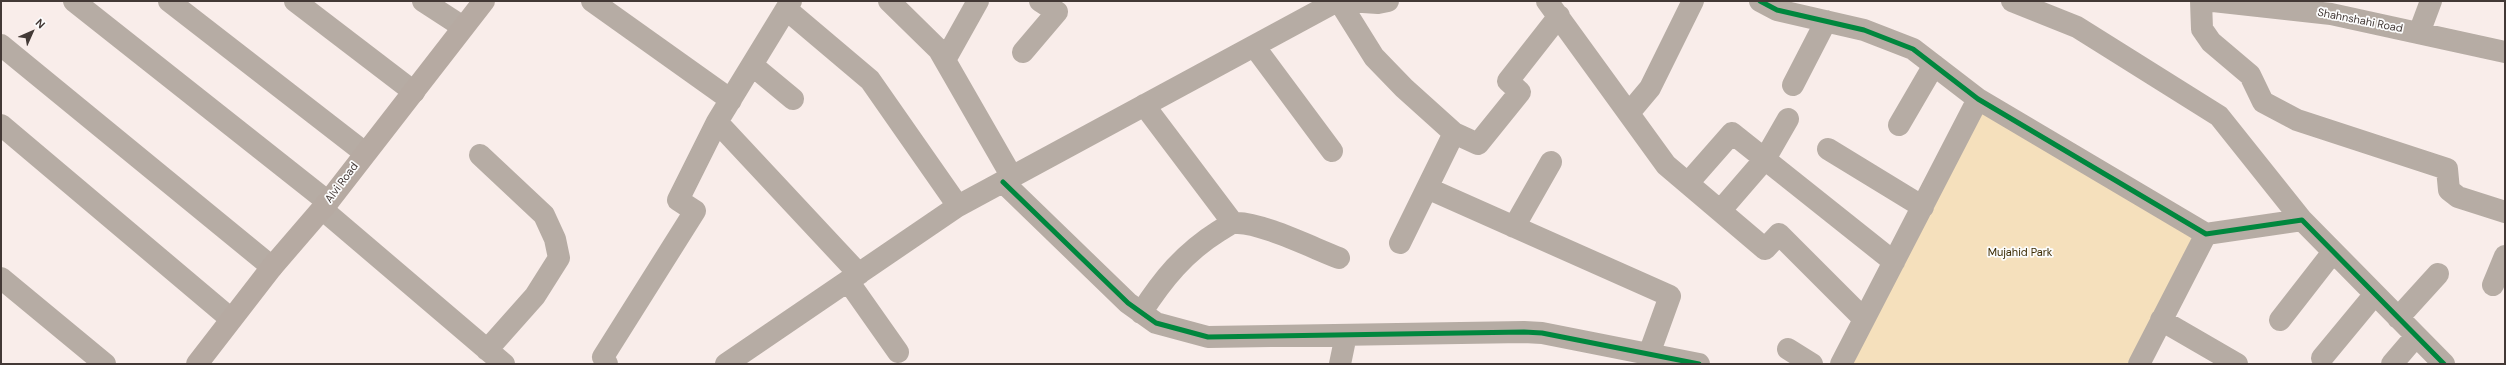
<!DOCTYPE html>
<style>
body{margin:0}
#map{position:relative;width:2506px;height:365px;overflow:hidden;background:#f9edea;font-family:"DM Sans",sans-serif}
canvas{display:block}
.frame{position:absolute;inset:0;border:2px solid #433936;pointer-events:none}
.north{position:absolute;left:12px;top:12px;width:40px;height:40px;-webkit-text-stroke:3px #fcfcfc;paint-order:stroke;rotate:45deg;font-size:11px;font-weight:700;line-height:16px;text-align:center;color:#433936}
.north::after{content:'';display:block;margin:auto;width:14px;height:18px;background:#433936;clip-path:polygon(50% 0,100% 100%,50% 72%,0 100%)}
</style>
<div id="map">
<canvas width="2506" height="365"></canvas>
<div class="frame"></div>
<div class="north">N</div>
</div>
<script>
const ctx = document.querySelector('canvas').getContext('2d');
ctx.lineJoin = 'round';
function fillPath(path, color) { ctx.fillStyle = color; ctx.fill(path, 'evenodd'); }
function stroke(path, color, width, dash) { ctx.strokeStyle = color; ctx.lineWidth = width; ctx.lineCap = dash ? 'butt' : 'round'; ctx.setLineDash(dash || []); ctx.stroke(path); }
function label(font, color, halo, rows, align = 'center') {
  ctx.font = font + ' "DM Sans",sans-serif'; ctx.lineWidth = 3.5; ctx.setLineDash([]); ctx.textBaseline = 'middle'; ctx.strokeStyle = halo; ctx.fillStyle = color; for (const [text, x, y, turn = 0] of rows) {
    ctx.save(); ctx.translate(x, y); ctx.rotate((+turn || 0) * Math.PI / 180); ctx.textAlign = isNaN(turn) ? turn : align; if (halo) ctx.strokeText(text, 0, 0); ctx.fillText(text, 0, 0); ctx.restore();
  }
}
fillPath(new Path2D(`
 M1978 99 2206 234 2141 364H1838Z`), '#f5e0bc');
stroke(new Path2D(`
 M74 1 328 202
 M169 1 365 153
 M295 1 414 92
 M423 1 463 27
 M592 1 731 100
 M889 1 939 50 1012 177
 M1339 1 1374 57 1404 88 1454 133 1400 243
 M1348 1 1378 3 1388 1
 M1547 1 1666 165 1765 249 1779 234 1864 319
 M1760 1 1777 10 1864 30 1913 49 1978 99 2206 234 2302 220 2444 364
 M2012 1 2077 27 2219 116 2302 220
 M2201 1 2202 29 2211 42 2250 75 2263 102 2297 120 2447 169 2449 190 2458 197 2505 212
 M2213 1 2331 14 2505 52
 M786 9 870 80 958 206
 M2419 33 2431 1
 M1 45 272 267
 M1254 46 1332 151
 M1023 52 1057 12 1040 1
 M945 60 978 1
 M752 65 793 99
 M1793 85 1826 21
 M1144 105 1233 223
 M1629 113 1650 88 1693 1
 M717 122 859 274
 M1 125 231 319
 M1899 125 1934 65
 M1454 133 1478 144 1520 92 1508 81 1559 16
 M1828 149 1923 207
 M480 155 544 215 555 239 559 258 535 296 487 350
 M1003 182 1128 303 1156 323 1208 337 1524 332 1542 333 1699 364
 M1688 183 1732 133 1894 262
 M1427 188 1670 296 1649 354
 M322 209 504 364
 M1720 211 1765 159 1788 119
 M1514 227 1551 162
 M1 278 105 364
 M848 281 898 352
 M2493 285 2505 256
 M1141 313C1163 279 1184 253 1219 231 1223 229 1230 223 1235 223 1258 221 1315 249 1339 258
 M2398 318 2438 274
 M2161 320 2237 364
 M2280 320 2333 252
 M1788 349 1812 364
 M2322 358 2375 294
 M607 364 603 357 695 211 678 200 717 122 791 1
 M726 364 958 206 1337 1
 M1340 364 1346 335
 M1841 364 1978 99
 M2139 364 2206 234
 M2392 364 2416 336`), '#b6aca4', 22);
stroke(new Path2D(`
 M197 364 272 267 328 202 484 1`), '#b6aaa2', 22);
stroke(new Path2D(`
 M1760 1 1777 10 1864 30 1913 49 1978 99 2206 234 2302 220 2444 364
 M1003 182 1128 303 1156 323 1208 337 1524 332 1542 333 1699 364`), '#00873e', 5);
label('11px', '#433936', '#fcfcfc', [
 ["Shahnshahi Road",2360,21,11],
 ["Alvi Road",342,183,-53]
]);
label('11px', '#3d2d05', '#fcfcfc', [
 ["Mujahid Park",2020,253]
]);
</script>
